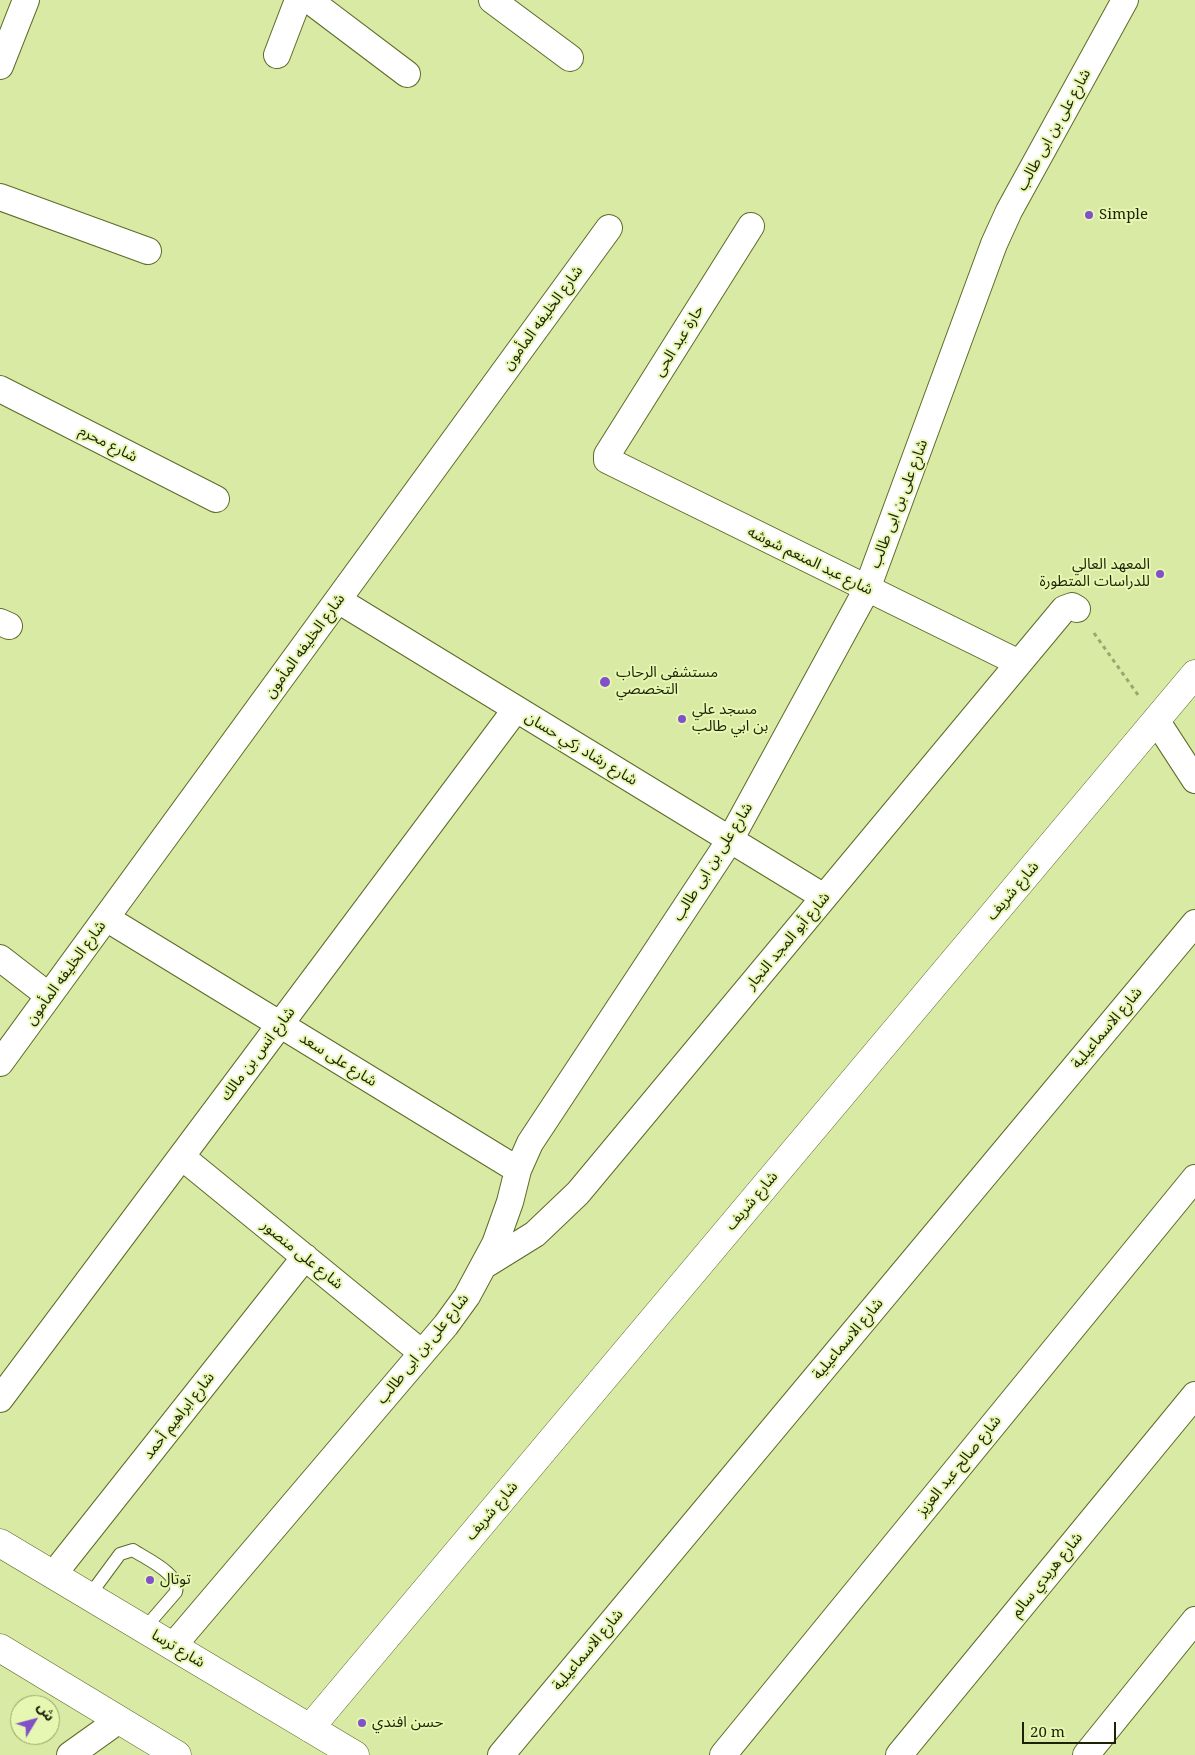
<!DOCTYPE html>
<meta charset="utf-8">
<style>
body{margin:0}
#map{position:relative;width:1195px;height:1755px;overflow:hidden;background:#d9eaa4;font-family:"Noto Serif","Noto Sans Arabic",serif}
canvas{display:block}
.north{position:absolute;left:10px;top:1695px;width:50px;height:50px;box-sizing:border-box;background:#e6f7b1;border:1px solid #96a26d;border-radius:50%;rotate:53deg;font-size:14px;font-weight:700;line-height:20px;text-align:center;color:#1d2206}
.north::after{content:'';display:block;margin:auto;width:18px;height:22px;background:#8250c8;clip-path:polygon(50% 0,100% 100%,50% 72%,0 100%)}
.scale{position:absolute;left:1022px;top:1722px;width:94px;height:22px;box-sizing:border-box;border:2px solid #1d2206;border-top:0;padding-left:6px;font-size:15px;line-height:18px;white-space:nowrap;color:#1d2206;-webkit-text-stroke:4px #e6f7b1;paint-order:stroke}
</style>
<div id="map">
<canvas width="1195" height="1755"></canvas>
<div class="north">ش</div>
<div class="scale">20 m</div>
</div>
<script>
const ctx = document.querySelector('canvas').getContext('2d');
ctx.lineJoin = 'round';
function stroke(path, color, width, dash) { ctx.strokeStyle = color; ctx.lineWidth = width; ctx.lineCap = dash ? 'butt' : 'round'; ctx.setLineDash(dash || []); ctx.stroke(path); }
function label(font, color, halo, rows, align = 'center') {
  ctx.font = font + ' "Noto Serif","Noto Sans Arabic",serif'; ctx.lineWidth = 4; ctx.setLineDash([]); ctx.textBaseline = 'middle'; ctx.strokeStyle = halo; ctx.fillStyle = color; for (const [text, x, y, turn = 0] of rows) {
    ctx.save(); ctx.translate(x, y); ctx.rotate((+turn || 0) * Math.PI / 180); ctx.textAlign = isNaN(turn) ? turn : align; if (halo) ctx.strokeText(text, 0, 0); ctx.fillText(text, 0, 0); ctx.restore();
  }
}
const service = new Path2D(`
 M89 1596 120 1554 133 1550C146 1559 181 1574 176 1592L144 1629`);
const minor = new Path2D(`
 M309 0 407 74
 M492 0 570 58
 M277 55 298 0
 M0 66 26 0
 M0 197 148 251
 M751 226 607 455V460L1019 663
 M0 389 216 499
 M338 600 824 897
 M0 622 9 626
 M1156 720 1195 780
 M106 918 518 1170
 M0 958 49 996
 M0 1063 609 228
 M182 1157 422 1353
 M485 1265 535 1234 578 1193 1064 609 1072 606 1077 609
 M0 1399 516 709
 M53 1575 305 1257
 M173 1646 446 1325 467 1296 495 1244 510 1202 518 1170 530 1143 730 840 867 589 994 244 1009 211 1125 0
 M70 1755 119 1720
 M501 1755 1195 923
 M723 1755 1195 1178
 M899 1755 1195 1395
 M1086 1755 1195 1620`);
const tertiary = new Path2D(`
 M310 1728 1195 674`);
const secondary = new Path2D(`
 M0 1543 355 1755
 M0 1648 177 1755`);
stroke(service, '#5d6b28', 14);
stroke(minor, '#5d6b28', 28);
stroke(tertiary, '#5d6b28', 29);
stroke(secondary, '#5d6b28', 29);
stroke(new Path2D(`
 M1094 633 1138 695`), '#9aa76f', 3, [4, 4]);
stroke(service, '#fff', 12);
stroke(minor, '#fff', 26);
stroke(tertiary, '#fff', 28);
stroke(secondary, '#fff', 28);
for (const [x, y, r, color] of [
 [1089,215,5,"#8250c8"],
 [1160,574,5,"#8250c8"],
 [605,682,6,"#8250c8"],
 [682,719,5,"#8250c8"],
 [150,1580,5,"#8250c8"],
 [362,1723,5,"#8250c8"]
]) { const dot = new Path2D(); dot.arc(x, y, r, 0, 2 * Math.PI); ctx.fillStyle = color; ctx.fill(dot); stroke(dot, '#e6f7b1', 2); }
label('15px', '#1d2206', '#e6f7b1', [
 ["شارع على بن ابى طالب",1054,130,-61],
 ["شارع الخليفه المأمون",543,318,-54],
 ["حارة عبد الحى",679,341,-58],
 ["شارع محرم",108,444,27],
 ["شارع على بن ابى طالب",899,504,-69],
 ["شارع عبد المنعم شوشه",810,561,26],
 ["شارع الخليفه المأمون",305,646,-54],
 ["شارع رشاد زكي حسان",581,749,31],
 ["شارع على بن ابى طالب",713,862,-58],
 ["شارع شريف",1013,891,-50],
 ["شارع أبو المجد النجار",788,941,-50],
 ["شارع الخليفه المأمون",66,973,-54],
 ["شارع الاسماعيلية",1107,1028,-50],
 ["شارع انس بن مالك",258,1054,-53],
 ["شارع على سعد",338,1060,32],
 ["شارع شريف",752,1201,-50],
 ["شارع على منصور",302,1255,39],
 ["شارع الاسماعيلية",848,1339,-50],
 ["شارع على بن ابى طالب",423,1349,-51],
 ["شارع ابراهيم أحمد",179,1416,-52],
 ["شارع صالح عبد العزيز",959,1466,-51],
 ["شارع شريف",492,1511,-50],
 ["شارع هريدي سالم",1047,1575,-51],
 ["شارع ترسا",178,1649,31],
 ["شارع الاسماعيلية",588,1650,-50]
]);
label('15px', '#1d2206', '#e6f7b1', [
 ["Simple",1099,215],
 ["المعهد العالي",1150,565,"right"],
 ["للدراسات المتطورة",1150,582,"right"],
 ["مستشفى الرحاب",616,673],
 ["التخصصي",616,690],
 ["مسجد علي",692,710],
 ["بن ابي طالب",692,727],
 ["توتال",160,1580],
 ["حسن افندي",372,1723]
], 'left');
</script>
